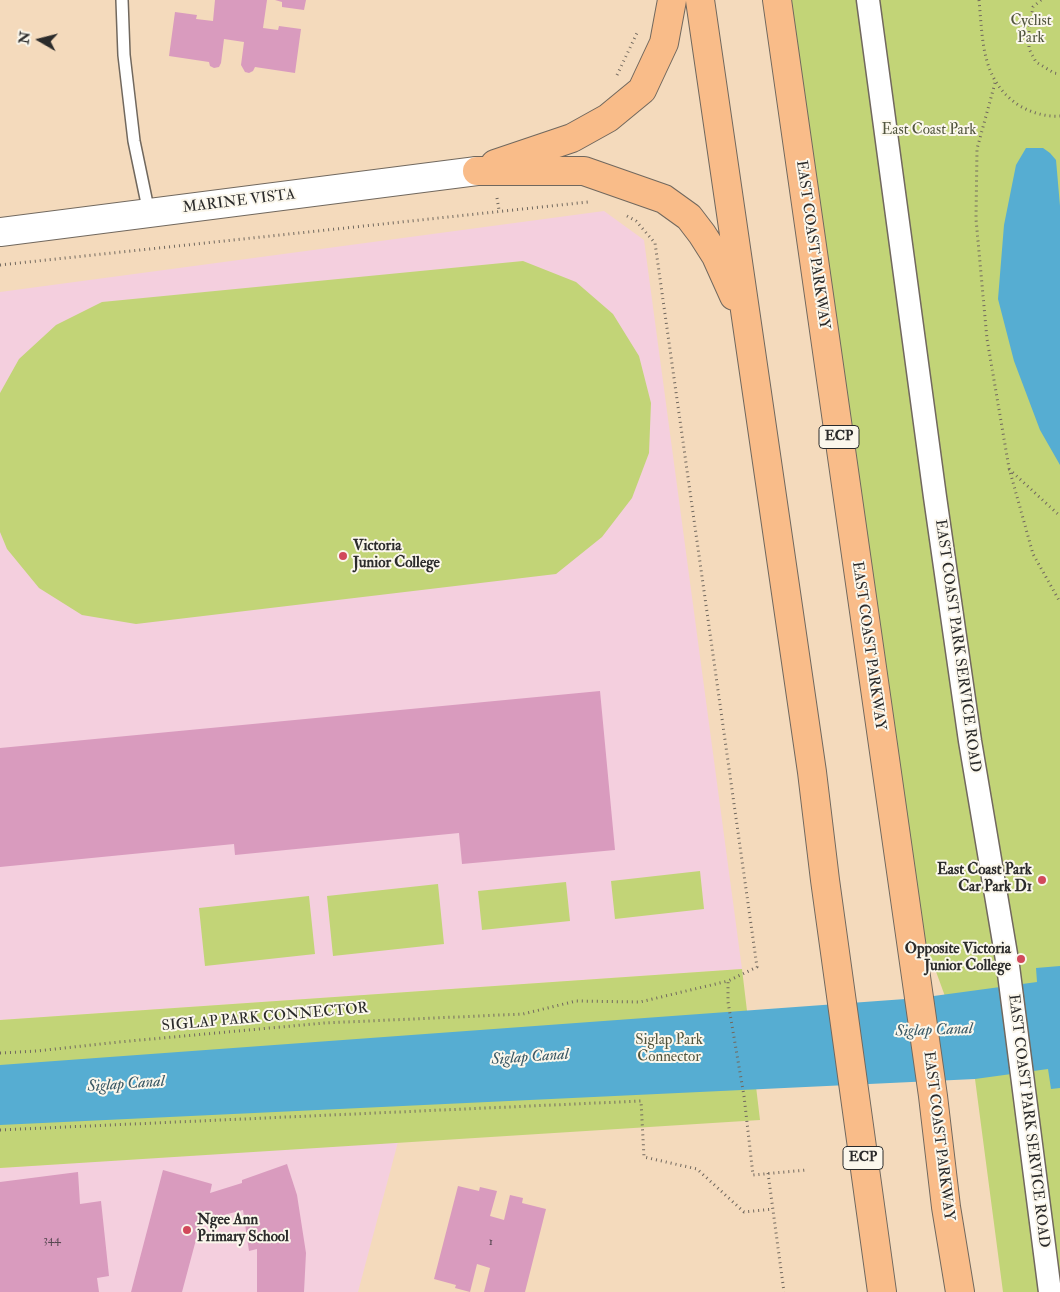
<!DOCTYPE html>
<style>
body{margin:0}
#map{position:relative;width:1060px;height:1292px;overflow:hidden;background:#f4dabc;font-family:"IM FELL Double Pica",serif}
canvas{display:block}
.north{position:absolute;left:15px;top:15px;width:50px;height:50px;-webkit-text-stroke:4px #fbf7ec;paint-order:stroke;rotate:278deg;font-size:14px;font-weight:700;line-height:20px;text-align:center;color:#2b2b2b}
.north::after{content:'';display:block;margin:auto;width:18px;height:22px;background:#2b2b2b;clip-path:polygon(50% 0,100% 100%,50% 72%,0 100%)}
</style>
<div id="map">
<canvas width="1060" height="1292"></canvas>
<div class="north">N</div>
</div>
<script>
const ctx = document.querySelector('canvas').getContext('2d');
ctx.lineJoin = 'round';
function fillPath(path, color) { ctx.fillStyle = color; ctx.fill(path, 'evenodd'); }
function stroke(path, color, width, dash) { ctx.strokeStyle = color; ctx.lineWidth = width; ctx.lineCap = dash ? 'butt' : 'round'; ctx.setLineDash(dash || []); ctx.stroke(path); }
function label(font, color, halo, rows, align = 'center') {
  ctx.font = font + ' "IM FELL Double Pica",serif'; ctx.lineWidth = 4; ctx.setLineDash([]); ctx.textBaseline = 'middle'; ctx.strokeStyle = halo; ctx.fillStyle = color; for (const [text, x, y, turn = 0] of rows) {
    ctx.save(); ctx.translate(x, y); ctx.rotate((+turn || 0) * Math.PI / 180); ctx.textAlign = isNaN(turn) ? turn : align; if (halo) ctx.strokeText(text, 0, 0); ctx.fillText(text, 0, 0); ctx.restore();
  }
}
fillPath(new Path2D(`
 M604 211 644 240 742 969 0 1020V292Z
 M398 1142 358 1292H0V1168Z`), '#f4cfde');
fillPath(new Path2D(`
 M778 0H1060V1292H1003L975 1079 901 875Z
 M523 261 576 282 613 314 639 356 651 403 649 453 632 498 602 537 556 574 136 624 82 615 39 588 7 549 0 532V393L19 359 56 325 102 302Z
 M700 871 704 909 615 919 611 881Z
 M566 882 570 921 482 930 478 891Z
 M438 884 444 944 333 956 327 896Z
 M309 896 315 954 205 966 199 908Z
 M742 969 760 1120 0 1168V1020Z`), '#c2d477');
fillPath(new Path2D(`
 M1026 148H1043L1050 153 1056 160 1060 206V465L1040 430 1014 361 998 299 1004 225 1016 165Z
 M1060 966V1088L1051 1089 1048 1069 975 1079 0 1125V1065L919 998 1037 982 1036 968Z`), '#56add2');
fillPath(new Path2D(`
 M215 0H267L263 28 278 30 279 26 301 29 295 73 255 67 253 71 249 73 245 72 241 65 244 42 224 39 221 63 219 67 214 68 210 66 209 62 169 56 175 12 197 15 196 19 213 21Z
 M275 0H306L304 10 282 7V2Z
 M600 691 615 850 462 864 459 833 235 855 234 844 0 867V748Z
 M287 1164 297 1195 306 1253 304 1292H257V1249L249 1251 243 1210 201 1221 182 1292H131L163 1170 212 1184 210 1193 242 1183V1180Z
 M78 1172 80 1204 101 1201 109 1276 97 1278 99 1292H0V1182Z
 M458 1186 479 1191 480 1187 497 1191 490 1216 504 1220 510 1195 523 1198 522 1203 546 1209 525 1292H484L490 1268 477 1264 470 1292 455 1288 456 1285 434 1279Z`), '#d99bbe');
const service = new Path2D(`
 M122 0 124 55 134 141 149 213`);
const minor = new Path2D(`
 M868 0 935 497 970 741 1008 966 1050 1292`);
const tertiary = new Path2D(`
 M0 232 477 171`);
const motorway = new Path2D(`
 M700 0 812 772 825 880 882 1292
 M777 0 933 1096 946 1207 960 1292
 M495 164 572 138 608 118 642 90 664 43 672 0
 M477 171H584L664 199 689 217 702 234 716 256 734 296`);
stroke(service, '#71685e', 14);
stroke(minor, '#71685e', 25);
stroke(tertiary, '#71685e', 30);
stroke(motorway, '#71685e', 30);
stroke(new Path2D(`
 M979 0C983 41 981 81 1020 106 1032 113 1046 117 1060 116
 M1041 0 1033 7 1029 30V49L1036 62 1054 73 1060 74
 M617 75 638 31
 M995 83 977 149 976 219 987 339 1009 468 1033 554 1060 602
 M497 198 499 210
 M627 216 636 221 655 243 757 967 728 981
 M0 265 588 202
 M1009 469 1060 516
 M0 1053 37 1051 119 1042 324 1023 523 1014 576 1001 640 1002 728 981V1002L744 1096 753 1175 806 1170
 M0 1130 641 1101 644 1157 697 1169 744 1212 773 1209
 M768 1173 784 1292`), '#71685e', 3, [1, 4]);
stroke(service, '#fff', 11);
stroke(minor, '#fff', 22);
stroke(tertiary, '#fff', 28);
stroke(motorway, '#f9bc89', 28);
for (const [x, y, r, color] of [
 [343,556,5,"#d1495b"],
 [1042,880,5,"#d1495b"],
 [1021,959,5,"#d1495b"],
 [187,1230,5,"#d1495b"]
]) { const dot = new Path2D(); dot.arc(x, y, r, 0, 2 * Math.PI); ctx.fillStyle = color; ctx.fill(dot); stroke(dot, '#fbf7ec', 2); }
label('12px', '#564750', null, [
 ["344",52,1240],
 ["1",491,1242]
]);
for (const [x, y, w] of [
 [839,437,40],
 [863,1158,40]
]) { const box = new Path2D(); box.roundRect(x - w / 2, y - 11.5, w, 23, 4); ctx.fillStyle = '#fbf7ec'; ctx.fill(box); stroke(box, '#2b2b2b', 1); }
label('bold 14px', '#2b2b2b', null, [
 ["ECP",839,437],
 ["ECP",863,1158]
]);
label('15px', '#51553e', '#fbf7ec', [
 ["Cyclist",1031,22],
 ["Park",1031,39],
 ["East Coast Park",929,131],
 ["Siglap Park",669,1041],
 ["Connector",669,1058]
]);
label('15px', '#2b2b2b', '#fbf7ec', [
 ["MARINE VISTA",239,202,-7],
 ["EAST COAST PARKWAY",812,245,82],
 ["EAST COAST PARKWAY",868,646,82],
 ["EAST COAST PARK SERVICE ROAD",957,646,82],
 ["SIGLAP PARK CONNECTOR",265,1018,-5],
 ["EAST COAST PARK SERVICE ROAD",1028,1121,83],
 ["EAST COAST PARKWAY",938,1136,83]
]);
label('bold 15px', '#2b2b2b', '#fbf7ec', [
 ["Victoria",353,547],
 ["Junior College",353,564],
 ["East Coast Park",1032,871,"right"],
 ["Car Park D1",1032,888,"right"],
 ["Opposite Victoria",1011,950,"right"],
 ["Junior College",1011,967,"right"],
 ["Ngee Ann",197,1221],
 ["Primary School",197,1238]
], 'left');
label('italic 16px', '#3a5865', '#fbf7ec', [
 ["Siglap Canal",934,1031,-2],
 ["Siglap Canal",530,1058,-4],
 ["Siglap Canal",126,1085,-4]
]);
</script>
